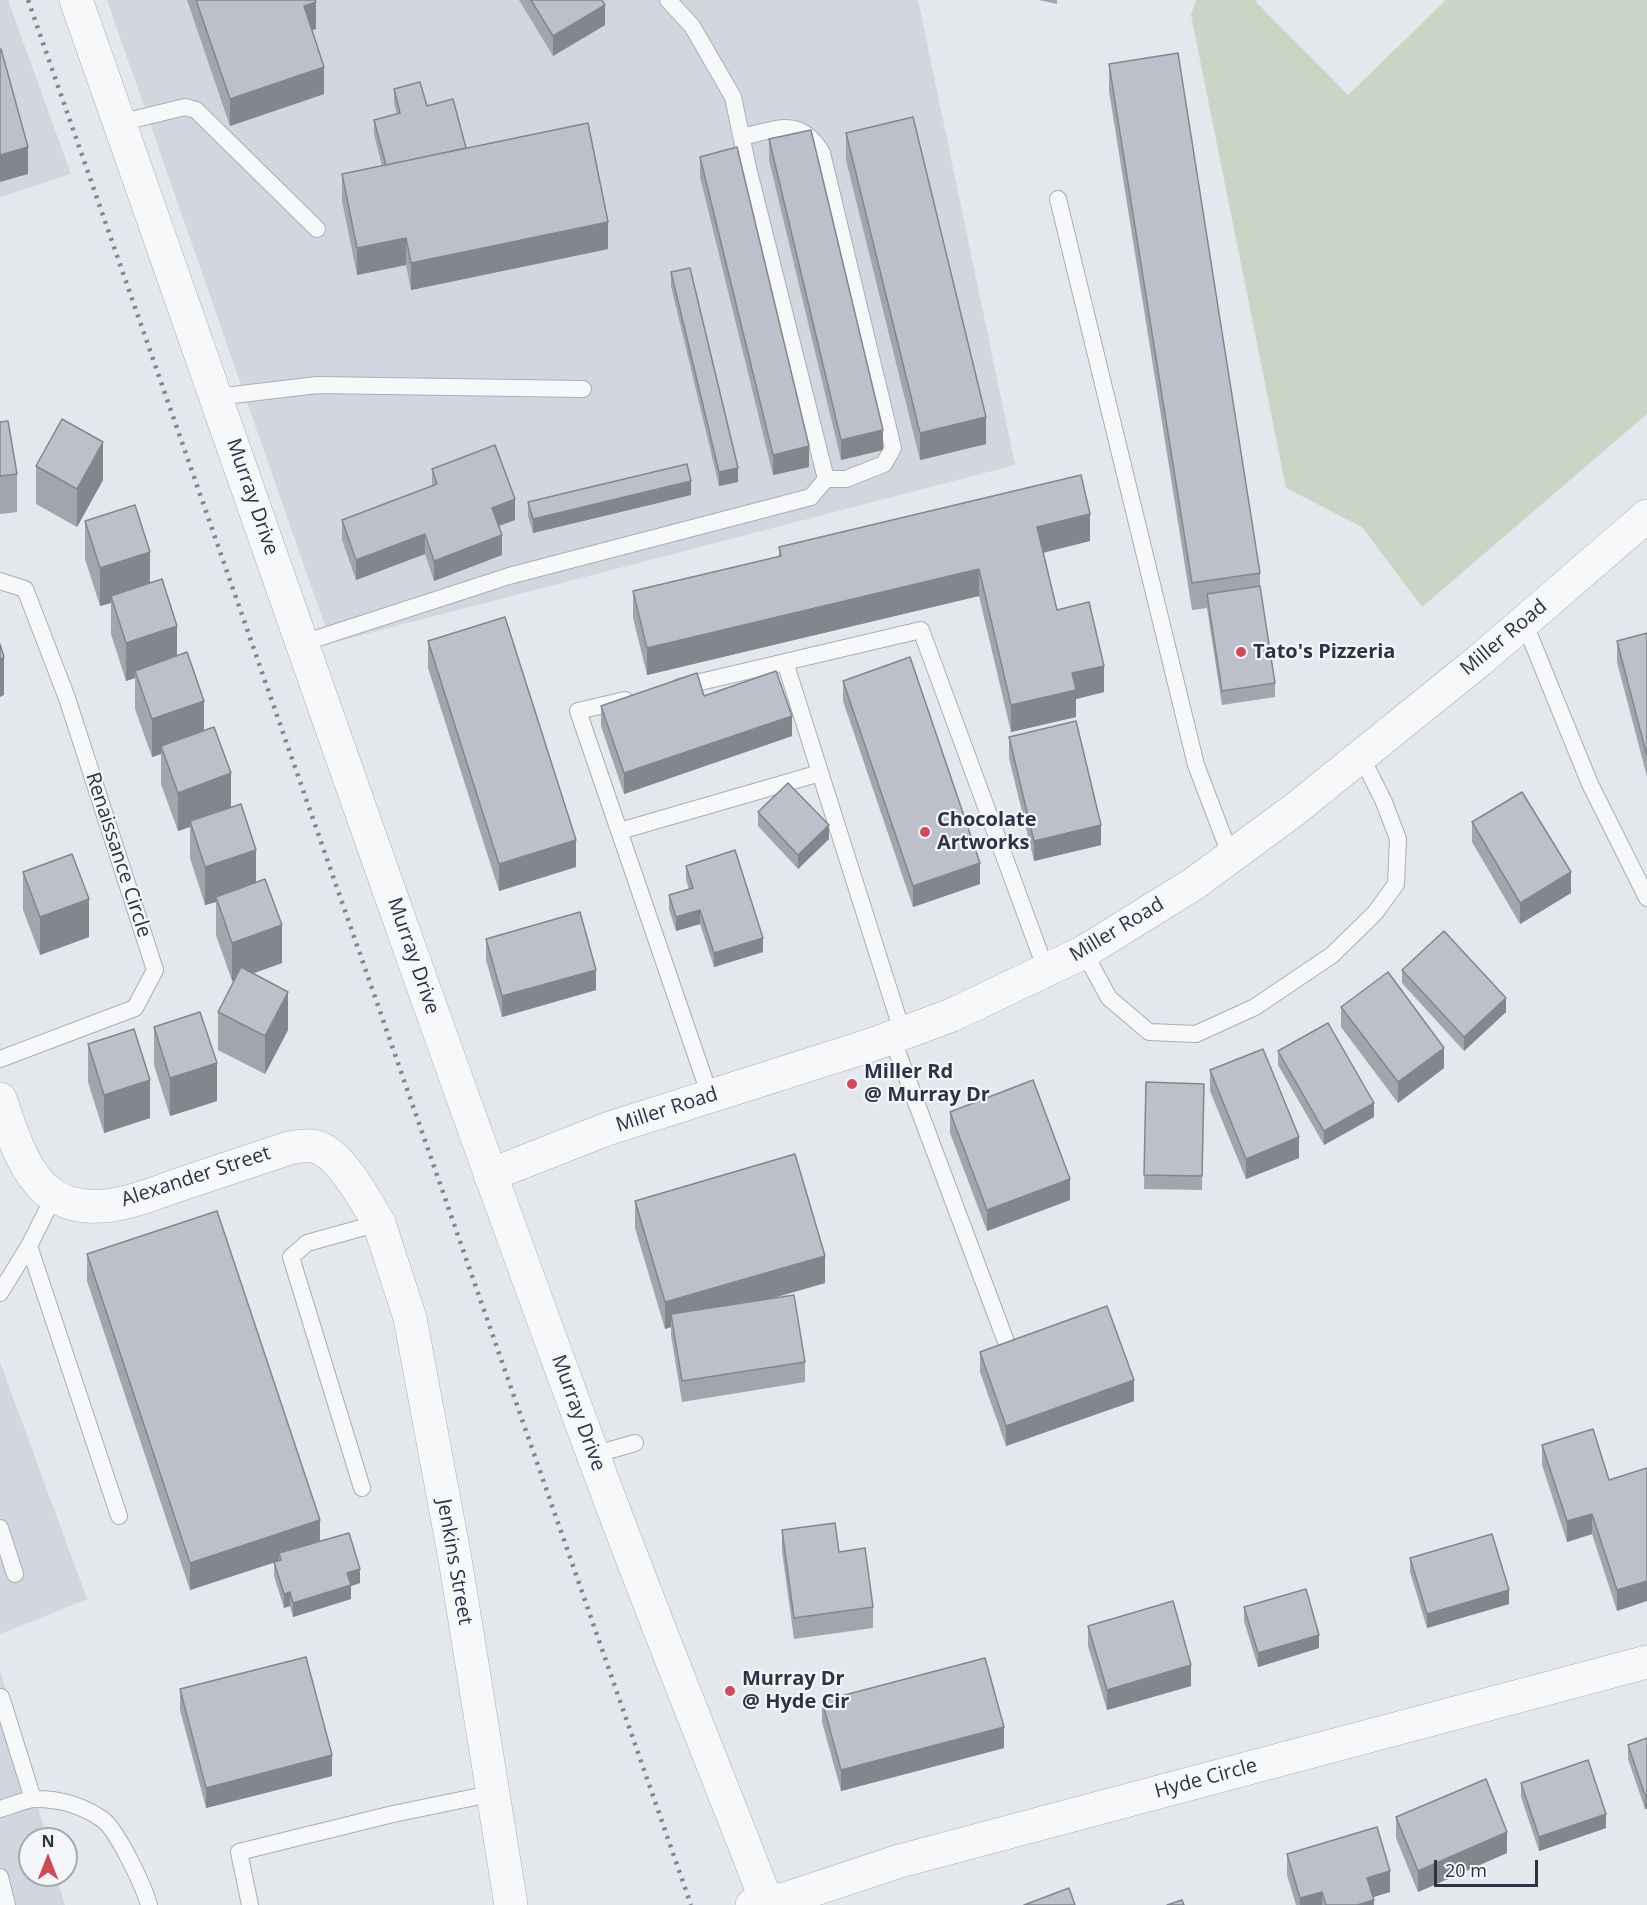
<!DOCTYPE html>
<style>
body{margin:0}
#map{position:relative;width:1647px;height:1905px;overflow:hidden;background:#e4e7ec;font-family:"Open Sans",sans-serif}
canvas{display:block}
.north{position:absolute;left:18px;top:1827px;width:60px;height:60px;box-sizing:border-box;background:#f4f6f9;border:2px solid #a4a8b1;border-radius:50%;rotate:0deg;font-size:16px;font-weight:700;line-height:24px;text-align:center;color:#2b3445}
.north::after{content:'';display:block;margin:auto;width:21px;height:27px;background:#d1495b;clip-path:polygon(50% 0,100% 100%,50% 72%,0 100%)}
.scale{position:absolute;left:1434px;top:1860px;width:104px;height:27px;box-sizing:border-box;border:3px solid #2b3445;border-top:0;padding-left:8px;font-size:18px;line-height:21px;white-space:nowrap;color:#2b3445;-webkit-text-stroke:4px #f4f6f9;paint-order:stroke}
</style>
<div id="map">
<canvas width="1647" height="1905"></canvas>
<div class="north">N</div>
<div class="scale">20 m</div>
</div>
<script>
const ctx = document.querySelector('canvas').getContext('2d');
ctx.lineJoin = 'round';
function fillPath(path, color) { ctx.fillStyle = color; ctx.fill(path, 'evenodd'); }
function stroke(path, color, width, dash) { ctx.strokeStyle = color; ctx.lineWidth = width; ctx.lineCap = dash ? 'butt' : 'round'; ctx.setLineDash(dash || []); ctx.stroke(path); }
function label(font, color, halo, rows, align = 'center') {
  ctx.font = font + ' "Open Sans",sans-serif'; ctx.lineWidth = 4.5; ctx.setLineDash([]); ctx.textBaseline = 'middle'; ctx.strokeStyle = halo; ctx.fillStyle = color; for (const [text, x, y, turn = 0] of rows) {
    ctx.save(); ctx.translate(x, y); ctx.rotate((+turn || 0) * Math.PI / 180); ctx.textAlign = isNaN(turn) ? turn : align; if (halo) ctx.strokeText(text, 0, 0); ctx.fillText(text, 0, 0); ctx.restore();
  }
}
fillPath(new Path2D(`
 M0 0H8L71 174 0 197Z
 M107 0H918L1015 465 331 643Z
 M0 1362 87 1599 0 1634Z
 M0 1670 47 1839H30V1875H56L65 1905H0Z`), '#d2d6de');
fillPath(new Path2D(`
 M1196 0H1257L1256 2 1348 95 1446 0H1647V414L1422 607 1362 527 1286 488 1191 15Z`), '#c9d6c5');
const service = new Path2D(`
 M119 123 185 107 196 110 317 229
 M742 137C777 129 800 116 822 153L893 448 884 464 846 479H826
 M1058 199 1196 765 1231 857
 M216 397 317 385 583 389
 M0 581 25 589 67 698 155 970 135 1008 0 1059
 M1524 622 1590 784 1647 898
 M303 643 509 576 811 497 826 479 748 168 733 97 692 26 668 0
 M785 662 903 1034
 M679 687 921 630 1046 970
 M625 700 578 711 710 1096
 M620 831 820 773
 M1084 952 1109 998 1149 1032 1196 1034 1255 1007 1332 955 1375 913 1396 884 1398 839 1384 802 1361 756
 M892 1038 1005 1339
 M29 1246 119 1516
 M0 1293 29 1246 54 1196
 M593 1455 635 1443
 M362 1488 291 1257 307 1243 379 1223
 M0 1528 15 1574
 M1 1697 33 1799
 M0 1809C11 1806 25 1799 36 1799 60 1799 83 1806 102 1819 117 1829 144 1887 149 1905
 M0 1877 7 1905
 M250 1905 239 1852 393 1814 495 1793`);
const minor = new Path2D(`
 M76 0C247 483 413 969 591 1449 647 1602 709 1753 768 1905
 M0 1099C11 1129 21 1167 45 1189 56 1199 72 1205 87 1206 119 1209 154 1193 184 1183 219 1171 254 1160 289 1148 296 1147 305 1145 312 1146 339 1149 366 1202 379 1223
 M767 1901 785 1899 900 1861 1647 1662`);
const tertiary = new Path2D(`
 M490 1175 607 1129 871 1045 952 1015 1084 952 1195 883 1294 810 1480 660 1647 516
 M379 1223 410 1318 455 1559 511 1905
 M752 1905 767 1901`);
stroke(service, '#a9aeb7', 18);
stroke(minor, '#a9aeb7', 34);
stroke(tertiary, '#a9aeb7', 34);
stroke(service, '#f7f8fa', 16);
stroke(minor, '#f7f8fa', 33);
stroke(tertiary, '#f7f8fa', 33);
stroke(new Path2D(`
 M28 0 691 1905`), '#7d8696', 4.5, [3, 6]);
fillPath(new Path2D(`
 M187 0H315L316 29 312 30 324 94 230 126Z
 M519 0H602L605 25 553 56Z
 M1039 0H1057V4Z
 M1109 64 1260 573V586L1275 683V697L1222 705 1207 608 1192 610 1109 91Z
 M394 89 427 106 466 148 608 249 411 290 406 265 357 275 342 201V174L382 166 374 134V120L397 114 394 103Z
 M846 133 986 444 920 460 846 160Z
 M769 139 883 450 841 460 769 160Z
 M700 157 809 467 773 475 700 177Z
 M671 272 738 482 719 486 671 286Z
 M0 422 17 474V512L0 514Z
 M36 466 103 480 77 527 36 504Z
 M432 469 515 520 499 526 502 555 434 581 425 554 356 580 342 540V520L432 486Z
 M691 495 533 533 528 516V502Z
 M85 521 150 583 204 730 256 882 282 963 253 973 288 1030 265 1074 218 1050V1012L234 980 232 981 216 935V902L205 905 190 858V827L178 831 161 784V754L152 757 135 709V678L126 681 111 634V603L100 606 85 559Z
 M1090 541 1043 553 1057 610 1104 692 1076 699V717L1011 732 979 596 647 675 633 618V591L779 557V547Z
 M1647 633V777L1617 662V641Z
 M428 641 576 867 499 891 428 668Z
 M843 681 980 884 913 907 843 701Z
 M704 696 792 736 624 794 601 726V706Z
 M1009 737 1101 845 1034 861 1009 758Z
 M758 812 829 839 798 869 758 826Z
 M1472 822 1571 893 1520 924 1472 842Z
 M686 866 763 952 714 967 700 924 676 931 669 909V895L689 889 686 880Z
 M23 872 89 937 40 955 23 910Z
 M486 939 596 990 502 1017 486 960Z
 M1402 970 1506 1012 1464 1051 1402 983Z
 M1341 1007 1444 1068 1398 1103 1341 1027Z
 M154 1027 217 1101 170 1116 154 1065Z
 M88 1044 150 1118 104 1133 88 1082Z
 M1278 1051 1374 1117 1324 1145 1278 1065Z
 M1210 1070 1299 1158 1246 1179 1210 1091Z
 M1146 1082 1204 1084 1202 1190 1144 1189Z
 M950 1112 1070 1200 987 1231 950 1133Z
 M635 1201 825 1283 772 1298 805 1362V1382L682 1402 671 1335V1327L665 1329 635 1228Z
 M87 1254 320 1541 360 1583 351 1586V1599L293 1617 290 1606 284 1608 274 1576V1562L190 1590 87 1281Z
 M980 1352 1134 1401 1006 1446 980 1372Z
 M1542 1445 1609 1480 1647 1468 1617 1611 1592 1534 1567 1542 1542 1465Z
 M782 1530 839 1552 873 1607V1628L794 1639 782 1551Z
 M1410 1558 1509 1604 1427 1628 1410 1572Z
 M1244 1607 1319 1648 1258 1667 1244 1621Z
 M1088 1626 1191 1686 1107 1710 1088 1646Z
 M180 1689 332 1776 206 1808 180 1710Z
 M822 1701 1004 1748 841 1791 822 1722Z
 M1647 1738 1645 1809 1628 1759V1745Z
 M1521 1783 1606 1828 1539 1851 1521 1797Z
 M1396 1817 1507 1853 1418 1892 1396 1838Z
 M1287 1854 1390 1892 1373 1897 1374 1905H1296L1287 1875Z`), '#a1a5ae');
fillPath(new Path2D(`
 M316 2V29L304 33V6Z
 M605 5V25L553 56V36Z
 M324 67V94L230 126V99Z
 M28 147V174L0 182V155Z
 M608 222V249L411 290V263Z
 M406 238V265L357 275V248Z
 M986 417V444L920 460V433Z
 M883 430V450L841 460V440Z
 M103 442V480L77 527V489Z
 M809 446V467L773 475V455Z
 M738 468V482L719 486V472Z
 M691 481V495L533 533V519Z
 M515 499V520L492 528V508Z
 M1090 514V541L1037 554V527Z
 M425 534V554L356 580V560Z
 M502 535V555L434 581V561Z
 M150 552V590L111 596V603L100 606V568Z
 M979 569V596L647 675V648Z
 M177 626V664L135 671V678L126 681V643Z
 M4 657V695L0 697V659Z
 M1104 666V692L1076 699V717L1011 732V705L1072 673Z
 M204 701V739L161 746V754L152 757V719Z
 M792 716V736L624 794V773Z
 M231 773V811L190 821V827L178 831V793Z
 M829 825V839L798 869V855Z
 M1101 825V845L1034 861V841Z
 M576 840V867L499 891V864Z
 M256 850V888L216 897V902L205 905V867Z
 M980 863V884L913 907V886Z
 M1571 872V893L1520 924V903Z
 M89 899V937L40 955V917Z
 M700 910V924L676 931V917Z
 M282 925V963L232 981V943Z
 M763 938V952L714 967V953Z
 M596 970V990L502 1017V996Z
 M288 992V1030L265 1074V1036Z
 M1506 998V1012L1464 1051V1037Z
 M1444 1048V1068L1398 1103V1082Z
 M217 1063V1101L170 1116V1078Z
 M150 1080V1118L104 1133V1095Z
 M1374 1103V1117L1324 1145V1131Z
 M1299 1137V1158L1246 1179V1159Z
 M1070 1179V1200L987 1231V1210Z
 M825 1256V1283L673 1327 671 1314V1327L665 1329V1302Z
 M1134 1380V1401L1006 1446V1426Z
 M1592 1514V1534L1567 1542V1521Z
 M320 1520V1547L279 1553V1561L190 1590V1563Z
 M360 1569V1583L351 1586V1599L293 1617V1603L347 1573Z
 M1647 1581V1601L1617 1611V1590Z
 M1509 1590V1604L1427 1628V1614Z
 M290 1592V1606L284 1608V1594Z
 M1319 1635V1648L1258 1667V1653Z
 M1191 1665V1686L1107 1710V1690Z
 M1004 1727V1748L841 1791V1770Z
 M332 1755V1776L206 1808V1788Z
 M1645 1795H1647V1809H1645Z
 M1606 1814V1828L1539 1851V1837Z
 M1507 1832V1853L1418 1892V1871Z
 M1390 1871V1892L1367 1899V1878Z
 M1322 1892V1905H1300V1898Z
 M1374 1900V1905H1357Z`), '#83868d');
const building = new Path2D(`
 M196 0H315L316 2 304 6 324 67 230 99Z
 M531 0H602L605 5 553 36Z
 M0 49H1L28 147 0 155Z
 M1178 53 1260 573 1192 583 1109 64Z
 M420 82 427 106 453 99 466 148 386 165 374 120 400 113 394 89Z
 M913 117 986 417 920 433 846 133Z
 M588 123 608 222 411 263 406 238 357 248 342 174Z
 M811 130 883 430 841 440 769 139Z
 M737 147 809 446 773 455 700 157Z
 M690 268 738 468 719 472 671 272Z
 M62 419 103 442 77 489 36 466Z
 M8 421 17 474 0 476V422Z
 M495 445 515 499 492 508 502 535 434 561 425 534 356 560 342 520 437 484 432 469Z
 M687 464 691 481 533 519 528 502Z
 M1081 475 1090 514 1037 527 1057 610 1089 602 1104 666 1072 673 1076 690 1011 705 979 569 647 648 633 591 781 556 779 547Z
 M135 505 150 552 100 568 85 521Z
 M162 579 177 626 126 643 111 596Z
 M1260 586 1275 683 1222 691 1207 594Z
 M505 617 576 840 499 864 428 641Z
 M1647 633V756L1617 641Z
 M0 644 4 657 0 659Z
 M187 652 204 701 152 719 135 671Z
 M910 657 980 863 913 886 843 681Z
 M776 671 792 716 624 773 601 706 697 673 704 696Z
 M1076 721 1101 825 1034 841 1009 737Z
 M214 727 231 773 178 793 161 746Z
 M788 783 829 825 798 855 758 812Z
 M1522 792 1571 872 1520 903 1472 822Z
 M241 804 256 850 205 867 190 821Z
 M735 850 763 938 714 953 700 910 676 917 669 895 693 888 686 866Z
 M72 854 89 899 40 917 23 872Z
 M265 879 282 925 232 943 216 897Z
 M580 912 596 970 502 996 486 939Z
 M1444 931 1506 998 1464 1037 1402 970Z
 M241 967 288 992 265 1036 218 1012Z
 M1388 972 1444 1048 1398 1082 1341 1007Z
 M200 1012 217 1063 170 1078 154 1027Z
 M1328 1023 1374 1103 1324 1131 1278 1051Z
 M134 1029 150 1080 104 1095 88 1044Z
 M1263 1049 1299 1137 1246 1159 1210 1070Z
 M1033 1080 1070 1179 987 1210 950 1112Z
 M1146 1082 1204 1084 1202 1176 1144 1175Z
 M795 1154 825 1256 665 1302 635 1201Z
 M217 1211 320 1520 190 1563 87 1254Z
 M794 1295 805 1362 682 1381 671 1314Z
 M1107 1306 1134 1380 1006 1426 980 1352Z
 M1593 1429 1609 1480 1647 1468V1581L1617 1590 1592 1514 1567 1521 1542 1445Z
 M835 1523 839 1552 865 1548 873 1607 794 1618 782 1530Z
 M349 1533 360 1569 347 1573 351 1585 293 1603 290 1592 284 1594 274 1562 281 1560 279 1553Z
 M1492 1534 1509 1590 1427 1614 1410 1558Z
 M1306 1589 1319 1635 1258 1653 1244 1607Z
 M1173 1601 1191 1665 1107 1690 1088 1626Z
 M306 1657 332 1755 206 1788 180 1689Z
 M985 1658 1004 1727 841 1770 822 1701Z
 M1647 1738V1795H1645L1628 1745Z
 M1588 1760 1606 1814 1539 1837 1521 1783Z
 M1486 1779 1507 1832 1418 1871 1396 1817Z
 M1377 1827 1390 1871 1367 1878 1374 1900 1357 1905H1326L1322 1892 1300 1898 1287 1854Z
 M1069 1888 1075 1905H1024Z
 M1182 1900 1184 1905H1167Z`);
fillPath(building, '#bbc0ca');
stroke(building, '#83868d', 1.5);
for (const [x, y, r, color] of [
 [1241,652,6,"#d1495b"],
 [925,832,6,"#d1495b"],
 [852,1084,6,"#d1495b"],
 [730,1691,6,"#d1495b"]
]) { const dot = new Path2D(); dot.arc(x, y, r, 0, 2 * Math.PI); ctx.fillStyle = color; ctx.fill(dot); stroke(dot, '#f4f6f9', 2); }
label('20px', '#2b3445', '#f4f6f9', [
 ["Murray Drive",252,497,71],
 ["Miller Road",1504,638,-40],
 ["Renaissance Circle",118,855,72],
 ["Miller Road",1117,930,-31],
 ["Murray Drive",413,956,71],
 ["Miller Road",667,1110,-18],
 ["Alexander Street",196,1177,-18],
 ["Murray Drive",578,1413,70],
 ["Jenkins Street",454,1562,80],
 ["Hyde Circle",1206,1779,-15]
]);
label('bold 20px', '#2b3445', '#f4f6f9', [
 ["Tato's Pizzeria",1253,652],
 ["Chocolate",937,820],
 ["Artworks",937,843],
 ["Miller Rd",864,1072],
 ["@ Murray Dr",864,1095],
 ["Murray Dr",742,1679],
 ["@ Hyde Cir",742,1702]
], 'left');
</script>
